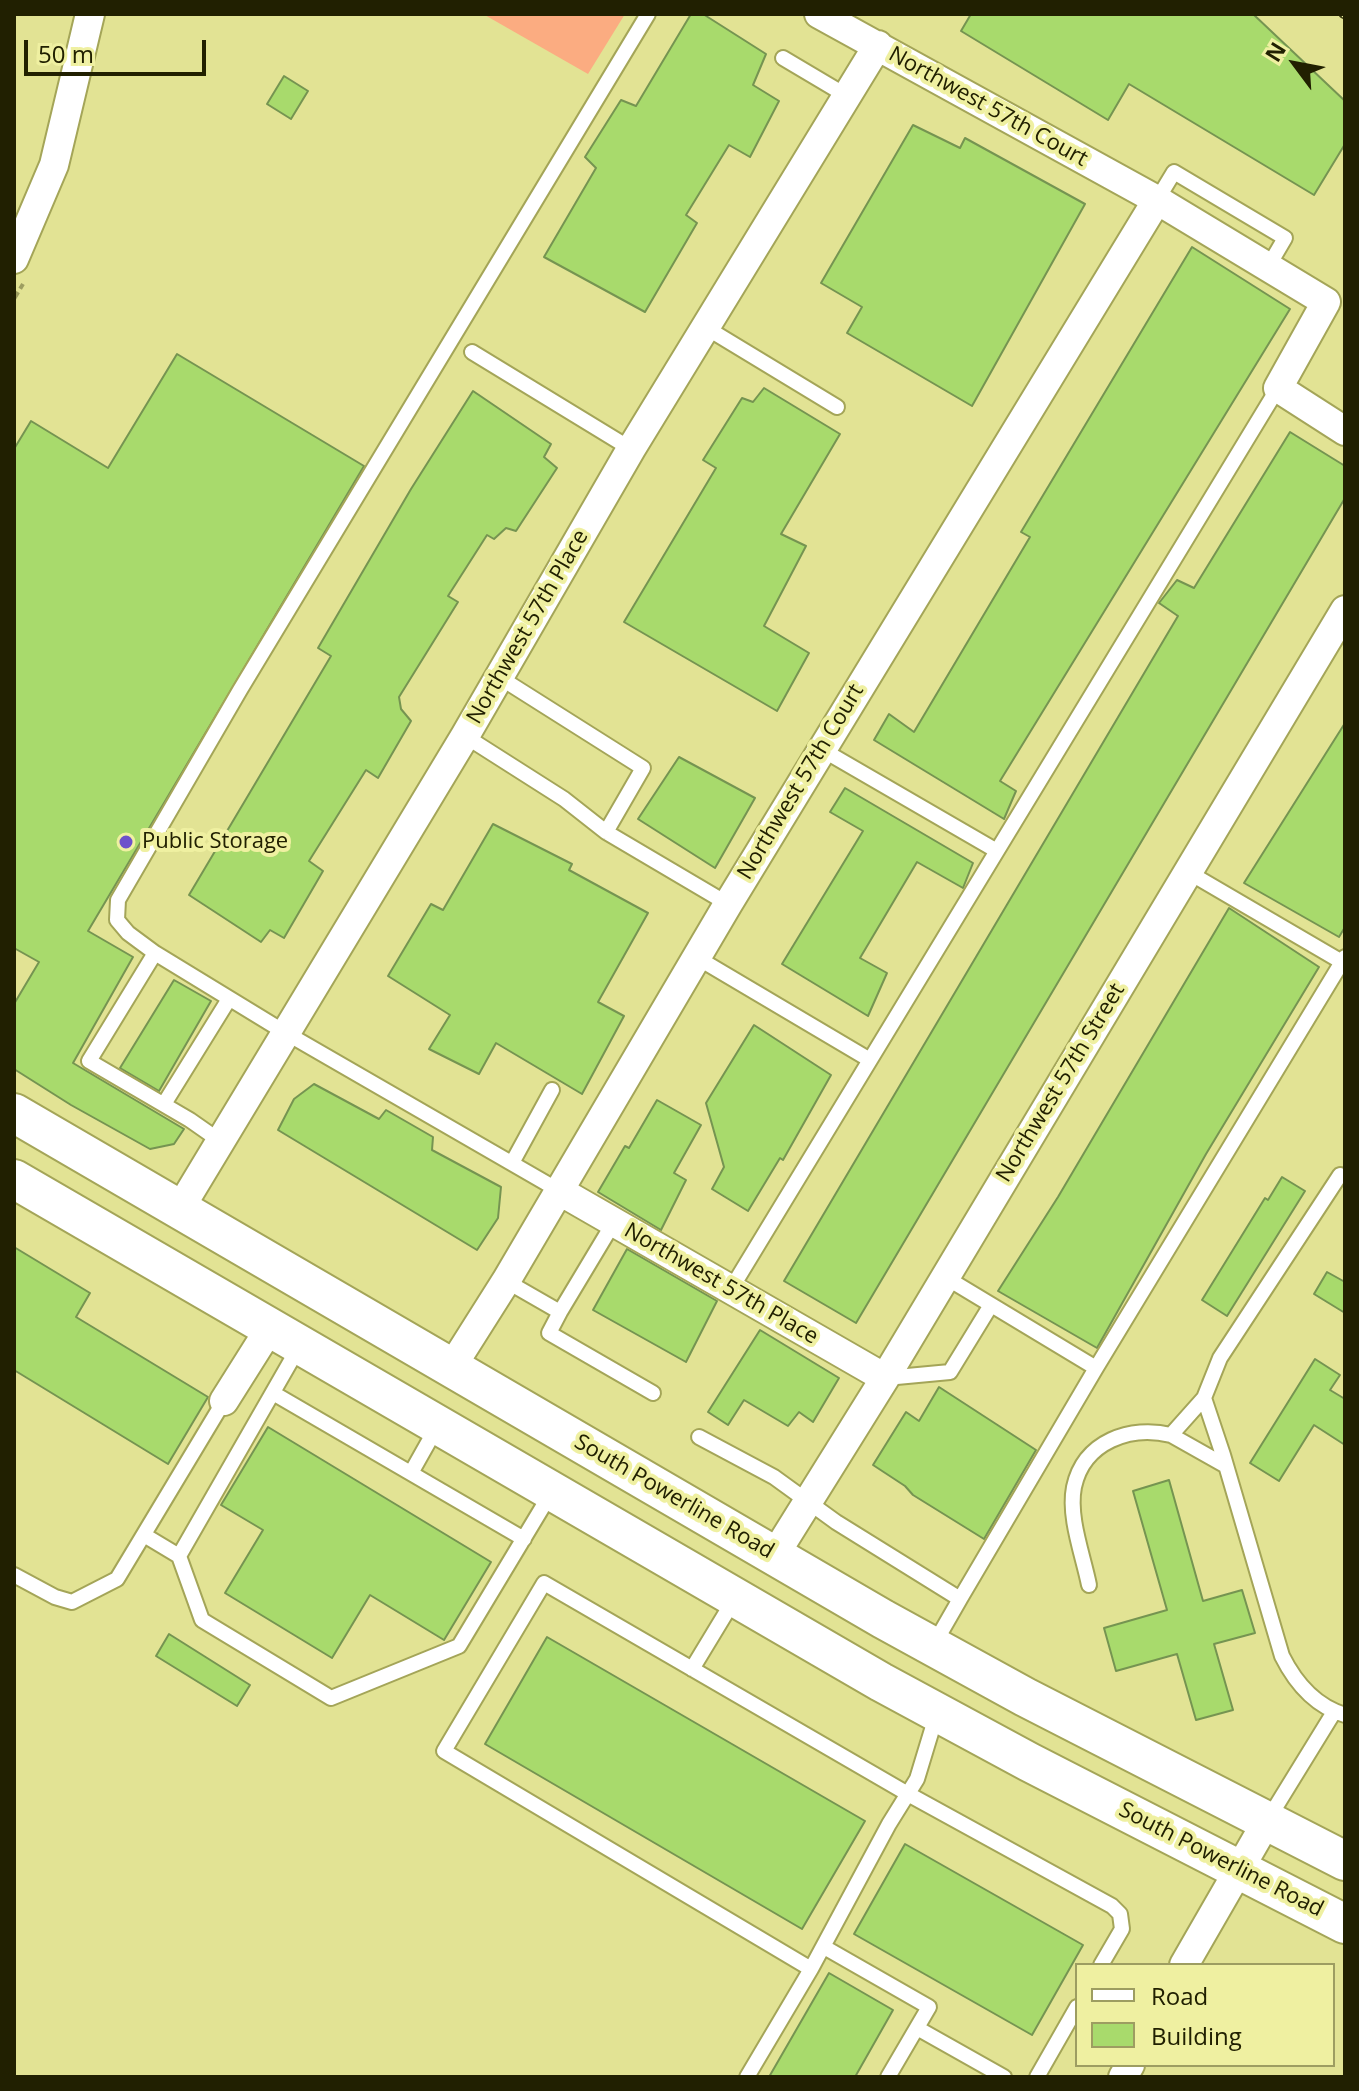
<!DOCTYPE html>
<style>
body{margin:0}
#map{position:relative;width:1359px;height:2091px;overflow:hidden;background:#e2e394;font-family:"Open Sans",sans-serif}
canvas{display:block}
.frame{position:absolute;inset:0;border:16px solid #212001;pointer-events:none}
.legend{position:absolute;left:1075px;top:1963px;width:260px;height:104px;box-sizing:border-box;background:#eff0a1;border:2px solid #9d9d61;margin:0;padding:10px 14px;list-style:none;font-size:24px;color:#212001}
.legend li{display:flex;align-items:center;gap:16px;height:40px}
.legend b{width:40px;border:2px solid #9d9d61}
.north{position:absolute;left:1255px;top:24px;width:80px;height:80px;-webkit-text-stroke:6px #eff0a1;paint-order:stroke;rotate:302deg;font-size:22px;font-weight:700;line-height:32px;text-align:center;color:#212001}
.north::after{content:'';display:block;margin:auto;width:28px;height:36px;background:#212001;clip-path:polygon(50% 0,100% 100%,50% 72%,0 100%)}
.scale{position:absolute;left:24px;top:40px;width:182px;height:36px;box-sizing:border-box;border:4px solid #212001;border-top:0;padding-left:10px;font-size:24px;line-height:28px;white-space:nowrap;color:#212001;-webkit-text-stroke:6px #eff0a1;paint-order:stroke}
</style>
<div id="map">
<canvas width="1359" height="2091"></canvas>
<div class="frame"></div>
<ul class="legend">
<li><b style="height:10px;background:#fff"></b>Road</li>
<li><b style="height:22px;background:#a8da6c"></b>Building</li>
</ul>
<div class="north">N</div>
<div class="scale">50 m</div>
</div>
<script>
const ctx = document.querySelector('canvas').getContext('2d');
ctx.lineJoin = 'round';
function fillPath(path, color) { ctx.fillStyle = color; ctx.fill(path, 'evenodd'); }
function stroke(path, color, width, dash) { ctx.strokeStyle = color; ctx.lineWidth = width; ctx.lineCap = dash ? 'butt' : 'round'; ctx.setLineDash(dash || []); ctx.stroke(path); }
function label(font, color, halo, rows, align = 'center') {
  ctx.font = font + ' "Open Sans",sans-serif'; ctx.lineWidth = 8; ctx.setLineDash([]); ctx.textBaseline = 'middle'; ctx.strokeStyle = halo; ctx.fillStyle = color; for (const [text, x, y, turn = 0] of rows) {
    ctx.save(); ctx.translate(x, y); ctx.rotate((+turn || 0) * Math.PI / 180); ctx.textAlign = isNaN(turn) ? turn : align; if (halo) ctx.strokeText(text, 0, 0); ctx.fillText(text, 0, 0); ctx.restore();
  }
}
fillPath(new Path2D(`
 M483 14H625L588 74Z`), '#fbac81');
const building = new Path2D(`
 M691 14H703L766 54 753 85 779 101 750 157 729 145 686 215 697 223 645 312 544 257 596 168 585 157 621 100 636 106Z
 M971 14H1253L1345 101V144L1314 195 1129 84 1108 120 961 31Z
 M284 76 308 91 291 119 267 104Z
 M913 125 960 148 965 138 1085 204 972 406 847 333 862 307 821 283Z
 M1192 247 1290 309 1000 781 1016 791 1004 819 874 740 889 714 914 732 1030 537 1021 532Z
 M177 354 364 466 88 931 133 957 73 1063 184 1129 174 1144 150 1149 71 1105 14 1069V1004L39 962 14 948V449L31 421 108 468Z
 M764 388 840 434 781 534 806 546 764 626 809 653 777 711 624 622 716 468 703 460 742 398 753 402Z
 M473 391 551 444 544 457 557 468 516 531 506 528 494 539 487 535 448 596 458 602 399 697 401 709 411 721 378 778 366 770 309 861 323 871 284 938 270 930 261 942 189 895 331 656 318 648 411 489Z
 M1290 432 1345 466V498L856 1323 784 1281 1178 616 1159 603 1177 580 1194 588Z
 M1345 723V927L1339 937 1244 883Z
 M679 757 755 798 715 868 638 819Z
 M845 788 973 863 963 888 917 862 860 958 887 973 868 1016 782 964 863 831 830 812Z
 M493 824 572 864 569 870 648 913 598 1002 624 1016 582 1094 496 1043 479 1074 429 1049 450 1015 388 976 431 904 443 910Z
 M1229 908 1319 967 1206 1154 1097 1348 998 1291 1058 1197Z
 M174 980 211 1001 159 1091 120 1068Z
 M754 1025 831 1075 783 1160 780 1158 748 1211 712 1189 724 1167 706 1103Z
 M314 1084 379 1119 386 1110 433 1137 432 1150 501 1187 498 1218 477 1250 278 1130 294 1099Z
 M657 1100 701 1125 674 1173 686 1180 661 1230 598 1192 625 1146 629 1148Z
 M1282 1177 1305 1191 1227 1316 1202 1300 1265 1198 1268 1200Z
 M14 1247 90 1293 76 1317 208 1397 168 1464 14 1370Z
 M627 1249 717 1301 686 1362 593 1310Z
 M1327 1272 1345 1282V1313L1314 1294Z
 M760 1330 839 1378 813 1422 799 1412 788 1426 744 1400 728 1425 708 1412Z
 M1315 1359 1340 1375 1330 1390 1345 1399V1445L1314 1425 1279 1481 1250 1463Z
 M939 1387 1036 1450 984 1539 913 1495 905 1486 873 1465 906 1412 919 1421Z
 M268 1427 491 1562 444 1640 370 1595 332 1658 225 1593 263 1530 221 1505Z
 M1169 1480 1203 1601 1242 1590 1255 1633 1214 1644 1233 1710 1196 1720 1177 1654 1116 1671 1104 1628 1167 1610 1133 1491Z
 M169 1634 250 1685 237 1706 156 1656Z
 M547 1637 865 1821 802 1929 485 1744Z
 M905 1844 1083 1945 1032 2035 854 1934Z
 M829 1973 893 2010 855 2077H769Z`);
fillPath(building, '#a8da6c');
stroke(building, '#759451', 2);
const service = new Path2D(`
 M783 58 847 96
 M1157 200 1174 172 1285 238 1268 267
 M705 327 837 407
 M472 352 631 449
 M499 677 643 768 606 832 728 904
 M465 736 564 799 606 832
 M821 749 997 851
 M1188 872 1342 962
 M155 953 89 1061 190 1120 220 1141
 M696 957 870 1060
 M164 1104 229 999
 M512 1163 552 1090
 M1340 1175 1220 1358 1204 1398 1223 1455 1282 1656C1295 1682 1315 1706 1345 1715
 M558 1190 286 1033 155 953 128 933 117 920 118 900 240 690 648 14
 M945 1277 1096 1368
 M506 1281 560 1312 614 1222
 M731 1289 1278 388
 M560 1312 549 1333 653 1393
 M886 1378 950 1372 991 1305
 M273 1393 524 1539
 M1204 1398 1171 1435 1226 1466
 M699 1437 774 1477 836 1522 960 1599 933 1646
 M411 1473 438 1425
 M144 1535 179 1556 202 1620 331 1698 459 1646 551 1493
 M179 1556 300 1345
 M14 1575 55 1597 72 1602 117 1579 224 1401
 M1089 1585C1083 1555 1068 1517 1074 1487 1084 1441 1131 1425 1171 1435
 M960 1599 1096 1368 1345 957
 M692 1669 735 1598
 M937 1713 917 1779 889 1824 811 1969 444 1751 544 1583 908 1794 1112 1906 1120 1914 1122 1929 1101 1965
 M1267 1821 1334 1712
 M824 1947 929 2007 888 2077
 M917 2028 1004 2077
 M747 2077 811 1969
 M1037 2077 1077 2007`);
const minor = new Path2D(`
 M819 14 1157 200 1326 302 1278 388 1345 431
 M14 259 54 165 90 14
 M558 1190 885 1378
 M179 1210 465 736 631 449 878 45
 M451 1368 506 1281 728 904 1157 200
 M224 1401 270 1328
 M774 1556 885 1378 1345 610
 M1184 1965 1267 1821
 M1123 2077 1130 2065`);
const secondary = new Path2D(`
 M14 1113 883 1619 1025 1697 1345 1861
 M14 1179 881 1682 1029 1762 1345 1924`);
stroke(service, '#a4a558', 18);
stroke(minor, '#a4a558', 32);
stroke(secondary, '#a4a558', 42);
stroke(new Path2D(`
 M14 299 23 284`), '#9d9e60', 4, [8, 4]);
stroke(service, '#fff', 14);
stroke(minor, '#fff', 28);
stroke(secondary, '#fff', 38);
const rail = new Path2D(`
 M1343 14 1345 15`);
stroke(rail, '#383813', 9);
stroke(rail, '#eff0a1', 6, [18]);
for (const [x, y, r, color] of [
 [126,842,8,"#6d51cb"]
]) { const dot = new Path2D(); dot.arc(x, y, r, 0, 2 * Math.PI); ctx.fillStyle = color; ctx.fill(dot); stroke(dot, '#eff0a1', 3); }
label('22px', '#212001', '#eff0a1', [
 ["Northwest 57th Court",988,107,29],
 ["Northwest 57th Place",528,627,-60],
 ["Northwest 57th Court",801,782,-59],
 ["Northwest 57th Street",1061,1083,-59],
 ["Northwest 57th Place",721,1284,30],
 ["South Powerline Road",674,1497,30],
 ["South Powerline Road",1221,1860,27]
]);
label('22px', '#212001', '#eff0a1', [
 ["Public Storage",142,842]
], 'left');
</script>
